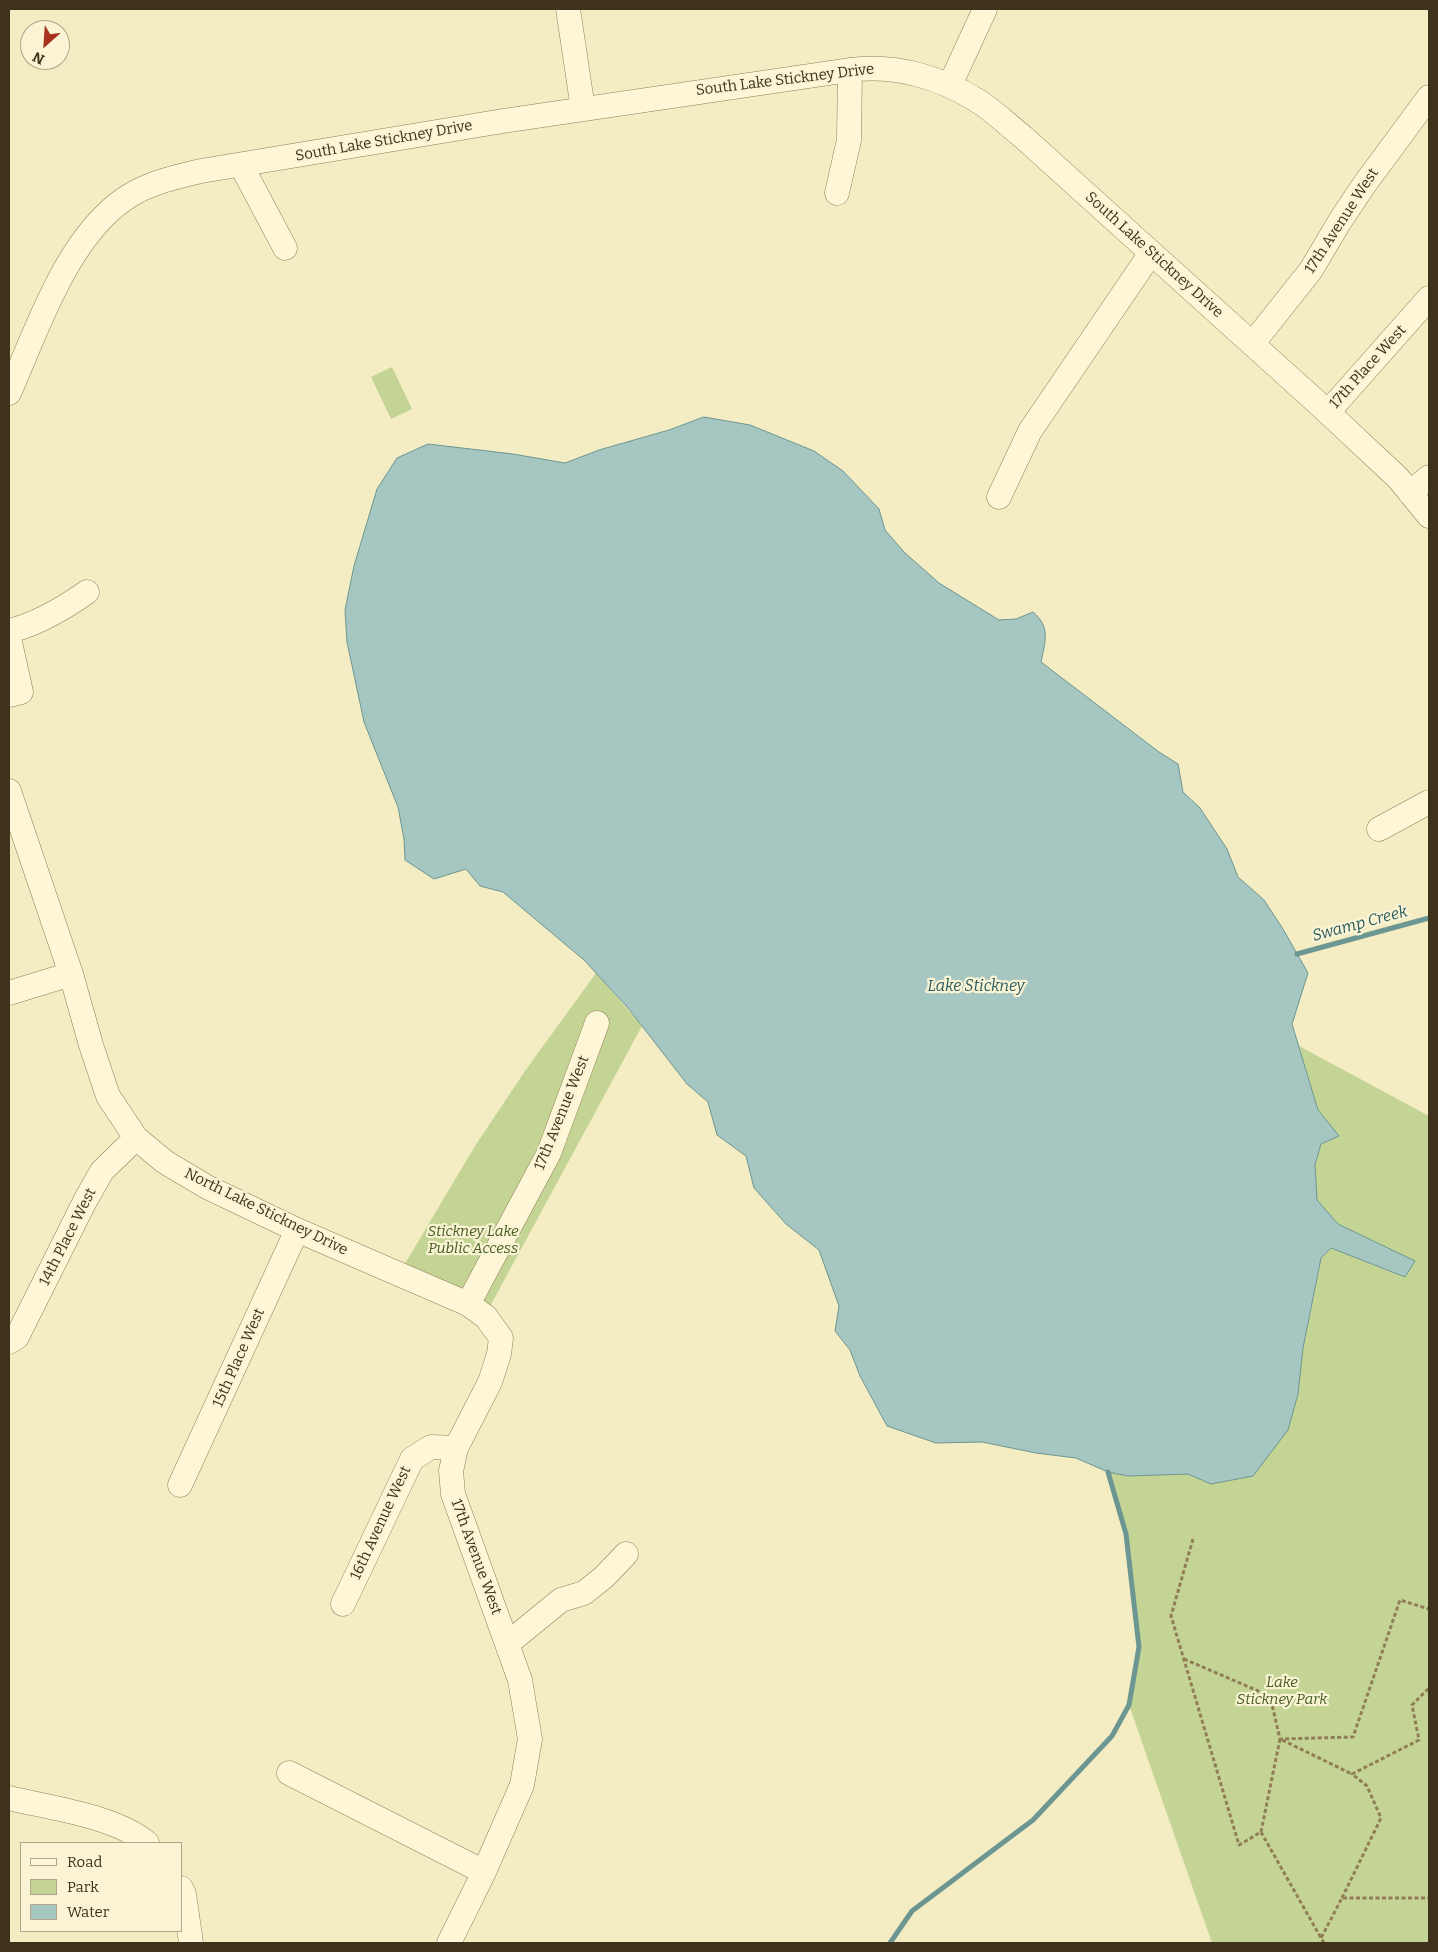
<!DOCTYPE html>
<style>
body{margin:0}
#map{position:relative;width:1438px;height:1952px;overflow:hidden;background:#f4ecc3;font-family:Bitter,serif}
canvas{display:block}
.frame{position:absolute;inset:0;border:10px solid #3f321d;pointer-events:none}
.legend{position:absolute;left:20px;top:1842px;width:162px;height:90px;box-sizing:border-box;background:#faf4d4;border:1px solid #afa68b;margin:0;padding:6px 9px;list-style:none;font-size:15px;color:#3f321d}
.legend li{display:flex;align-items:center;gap:10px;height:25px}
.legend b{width:25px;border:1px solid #afa68b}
.north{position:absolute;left:20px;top:20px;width:50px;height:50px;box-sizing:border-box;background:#faf4d4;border:1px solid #afa68b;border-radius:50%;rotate:206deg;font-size:14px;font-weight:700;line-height:20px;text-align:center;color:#3f321d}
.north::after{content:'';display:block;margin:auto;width:18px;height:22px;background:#a8311f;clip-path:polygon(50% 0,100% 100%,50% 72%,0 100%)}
</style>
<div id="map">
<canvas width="1438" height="1952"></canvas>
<div class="frame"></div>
<ul class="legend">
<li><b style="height:6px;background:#fdf7d8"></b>Road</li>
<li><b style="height:14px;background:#c4d495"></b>Park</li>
<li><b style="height:14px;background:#a6c6c1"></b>Water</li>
</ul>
<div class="north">N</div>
</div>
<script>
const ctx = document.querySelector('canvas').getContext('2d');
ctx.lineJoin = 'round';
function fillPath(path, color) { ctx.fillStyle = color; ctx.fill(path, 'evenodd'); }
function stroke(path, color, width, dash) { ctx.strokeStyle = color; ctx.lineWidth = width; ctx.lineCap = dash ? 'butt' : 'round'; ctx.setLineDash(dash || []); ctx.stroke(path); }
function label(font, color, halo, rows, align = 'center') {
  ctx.font = font + ' Bitter,serif'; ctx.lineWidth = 4.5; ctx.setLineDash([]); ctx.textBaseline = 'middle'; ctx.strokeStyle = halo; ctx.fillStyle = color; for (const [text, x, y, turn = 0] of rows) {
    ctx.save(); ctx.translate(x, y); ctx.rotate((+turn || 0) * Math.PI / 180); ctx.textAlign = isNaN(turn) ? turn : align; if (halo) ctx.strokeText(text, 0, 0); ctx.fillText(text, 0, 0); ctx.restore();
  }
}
fillPath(new Path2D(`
 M392 367 412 409 391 419 371 377Z
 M596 973 642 1026 488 1310 403 1267 475 1146 525 1071Z
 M1299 1046 1429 1116V1943H1212L1129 1705 1139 1647 1126 1534 1108 1472 1128 1476 1188 1474 1211 1484 1298 1394 1303 1348 1321 1258 1331 1248 1404 1277 1415 1262 1338 1224 1317 1200 1315 1165 1321 1143 1338 1136 1318 1110Z`), '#c4d495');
const water = new Path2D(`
 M704 417 750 425 814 451 843 471 879 509 885 530 904 552 939 583 999 620 1016 619 1033 612C1051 627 1045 642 1041 662L1159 752 1178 764 1183 792 1200 808 1227 849 1238 877 1264 900 1283 929 1308 973 1292 1024 1318 1110 1339 1136 1321 1144 1315 1165 1317 1200 1338 1224 1415 1261 1405 1277 1331 1248 1321 1258 1303 1348 1298 1394 1288 1430 1253 1476 1211 1484 1188 1474 1128 1476 1108 1472 1076 1458 1036 1453 982 1442 936 1443 887 1426 860 1376 850 1350 835 1331 839 1306 819 1250 786 1224 754 1188 746 1156 717 1135 708 1102 687 1084 628 1008 584 960 503 892 480 886 466 869 434 879 405 860 404 839 398 807 364 722 347 642 345 610 354 566 377 489 397 458 428 444 513 454 565 463 599 450 669 430Z`);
fillPath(water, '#a6c6c1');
stroke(water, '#6b9691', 1);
stroke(new Path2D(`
 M1297 954 1429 918
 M890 1943 912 1911 1033 1820 1112 1736 1129 1705 1139 1647 1126 1534 1108 1472`), '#6b9691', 5);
const minor = new Path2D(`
 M568 9 583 109
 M950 85 985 9
 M241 165 285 248
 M837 193 849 140 850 70
 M1253 343 1311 270 1340 221 1364 185 1429 97
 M9 393C37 330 67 237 126 198 148 183 176 177 201 171L503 121 850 70C895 64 940 77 978 101 994 111 1008 125 1023 137L1321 406 1398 478 1429 516
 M1328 412 1429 298
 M1410 493 1429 477
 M999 497 1030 431 1151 253
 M9 631C38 624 63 609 87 592
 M9 638 21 692 9 695
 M9 791 71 974 91 1045 108 1096 136 1138 165 1162 207 1187 297 1230 468 1304 486 1317 501 1338 499 1354 490 1382 456 1448 451 1471 453 1494 520 1680 530 1739 522 1785 484 1872 449 1943
 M1379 829 1429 802
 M9 993 71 974
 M468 1304 549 1153 597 1023
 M9 1342 17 1337 85 1201 102 1171 136 1138
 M180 1485 297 1230
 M343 1604 412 1459 431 1447 456 1448
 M507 1644 561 1600 584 1593 604 1577 626 1554
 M289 1773 484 1872
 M9 1798C50 1808 115 1816 147 1843
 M181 1888 184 1894 191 1943`);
stroke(minor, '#917e57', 25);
stroke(new Path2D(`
 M1193 1539 1171 1616 1239 1845 1261 1832 1321 1938
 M1184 1659 1270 1696 1280 1739 1353 1737 1400 1600 1429 1609
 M1261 1832 1280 1739 1352 1774
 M1342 1898 1381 1818 1367 1786 1352 1774 1419 1740 1412 1705 1429 1688
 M1324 1943 1321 1938 1342 1898H1429`), '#917e57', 3, [4, 2.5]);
stroke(minor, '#fdf7d8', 24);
label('15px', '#3f321d', '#faf4d4', [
 ["South Lake Stickney Drive",785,80,-7],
 ["South Lake Stickney Drive",384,141,-10],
 ["17th Avenue West",1342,221,-57],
 ["South Lake Stickney Drive",1154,255,42],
 ["17th Place West",1368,367,-48],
 ["17th Avenue West",562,1113,-68],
 ["North Lake Stickney Drive",266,1212,26],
 ["14th Place West",68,1237,-63],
 ["15th Place West",239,1358,-66],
 ["16th Avenue West",381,1523,-65],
 ["17th Avenue West",476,1557,70]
]);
label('italic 15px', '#465e21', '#faf4d4', [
 ["Stickney Lake",473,1232],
 ["Public Access",473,1249],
 ["Lake",1282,1683],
 ["Stickney Park",1282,1700]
]);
label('italic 16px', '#2a5d61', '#faf4d4', [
 ["Swamp Creek",1360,924,-15],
 ["Lake Stickney",976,987]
]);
</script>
